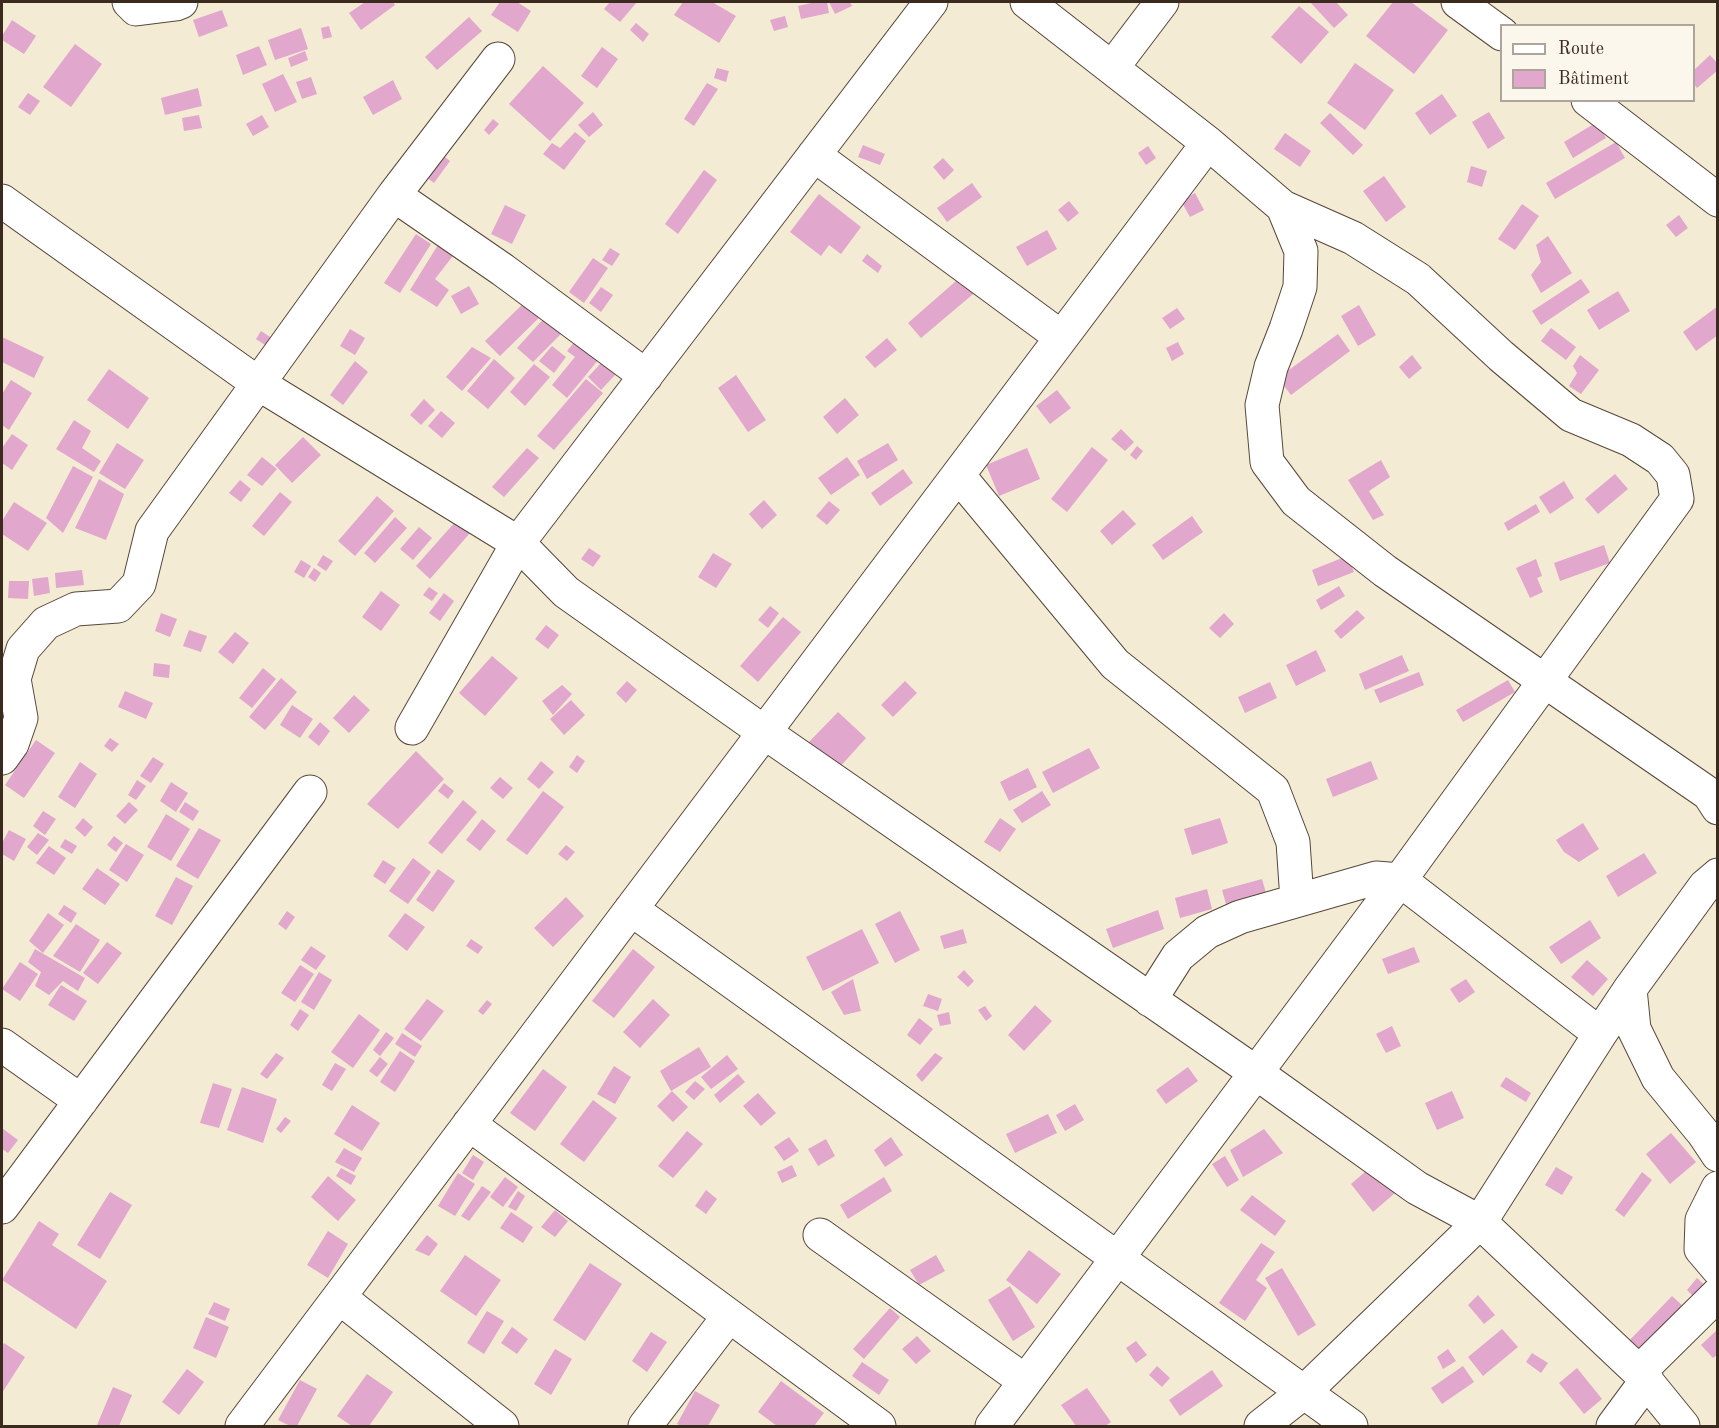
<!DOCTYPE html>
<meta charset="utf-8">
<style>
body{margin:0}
#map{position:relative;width:1719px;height:1428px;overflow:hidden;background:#f4ebd5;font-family:"Old Standard TT",serif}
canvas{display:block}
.frame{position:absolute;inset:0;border:3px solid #3b2a1e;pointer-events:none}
.legend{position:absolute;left:1500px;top:24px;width:195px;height:78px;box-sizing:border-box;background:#fbf7ec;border:2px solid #aea59a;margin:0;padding:8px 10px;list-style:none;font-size:18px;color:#3b2a1e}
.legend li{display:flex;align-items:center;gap:12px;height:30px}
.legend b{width:30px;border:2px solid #aea59a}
</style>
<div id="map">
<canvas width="1719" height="1428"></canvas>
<div class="frame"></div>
<ul class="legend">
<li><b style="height:8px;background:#fff"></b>Route</li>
<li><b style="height:16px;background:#e1a7cc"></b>Bâtiment</li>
</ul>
</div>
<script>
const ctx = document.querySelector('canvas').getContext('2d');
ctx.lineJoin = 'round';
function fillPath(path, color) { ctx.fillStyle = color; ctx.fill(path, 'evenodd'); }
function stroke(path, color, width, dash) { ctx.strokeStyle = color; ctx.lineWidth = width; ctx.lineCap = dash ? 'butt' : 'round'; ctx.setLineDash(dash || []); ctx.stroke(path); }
fillPath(new Path2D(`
 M365 2H393L395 5 361 30 349 13Z
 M500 2H517L531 11 518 32 491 15Z
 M610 2H637L620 22 604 9Z
 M683 2H712L736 16 719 43 674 15Z
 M816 2H827L829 13 801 19 798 6Z
 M829 2H850L852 6 835 14Z
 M1310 2H1336L1348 15 1334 28Z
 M1393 2H1411L1448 30 1414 74 1366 36Z
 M1299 6 1329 32 1301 64 1271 37Z
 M222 10 228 26 199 37 193 20Z
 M785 16 788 27 774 31 770 20Z
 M469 17 482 31 437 70 425 57Z
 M12 20 36 36 24 54 2 40V36Z
 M636 23 649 34 643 42 630 30Z
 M329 26 332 37 323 39 321 28Z
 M301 28 308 49 275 60 268 40Z
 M75 44 102 64 71 107 43 87Z
 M259 46 267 65 243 75 236 55Z
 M602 47 618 59 597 88 581 76Z
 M305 51 308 60 291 67 288 58Z
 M1710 55 1718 64V70L1697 88 1694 84V70Z
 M1355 63 1394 90 1365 130 1327 103Z
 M543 66 584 103 550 141 509 104Z
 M717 68 729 71 726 82 714 78Z
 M283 74 297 102 275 112 262 84Z
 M311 77 317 94 302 99 296 82Z
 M393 80 402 99 373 115 363 97Z
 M707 83 718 89 694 126 684 119Z
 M198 88 202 106 165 115 161 98Z
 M28 93 40 101 30 115 18 107Z
 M1442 94 1457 116 1430 135 1415 113Z
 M593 112 603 125 589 137 578 125Z
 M1489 112 1505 138 1488 149 1472 122Z
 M1330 113 1363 145 1353 155 1320 123Z
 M199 115 202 128 184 131 182 118Z
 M262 115 269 127 253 136 246 124Z
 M493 119 499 124 489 135 484 130Z
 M1597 122 1606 138 1573 158 1564 142Z
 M575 132 586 141 564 170 543 154 552 143 560 148Z
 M1285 133 1311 151 1300 167 1274 149Z
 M1616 142 1625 158 1555 199 1546 183Z
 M863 145 885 154 880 165 858 157Z
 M1148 146 1156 158 1146 165 1138 153Z
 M436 150 450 161 434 183 419 172Z
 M943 158 954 170 944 180 933 167Z
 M1471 166 1487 171 1482 187 1467 182Z
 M704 170 717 180 678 234 665 224Z
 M1384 176 1406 207 1386 222 1363 191Z
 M972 183 982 197 947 222 937 208Z
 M1195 193 1204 210 1190 217 1181 201Z
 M819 194 861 227 841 254 829 245 821 256 790 232Z
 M1069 201 1079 213 1068 222 1058 210Z
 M1522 204 1539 216 1515 250 1498 239Z
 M505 205 526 215 512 244 491 234Z
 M1679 215 1688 228 1676 237 1666 225Z
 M1047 230 1057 249 1027 266 1016 247Z
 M416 234 431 244 400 293 384 283Z
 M1548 236 1572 273 1541 293 1531 275 1541 262 1536 245Z
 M441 240 456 252 435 279 449 290 437 307 410 290Z
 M610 248 620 254 612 266 602 260Z
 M867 254 882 266 878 273 862 261Z
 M593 258 608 268 584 303 569 292Z
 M964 274 978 290 921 338 908 323Z
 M1581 279 1590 292 1541 325 1532 311Z
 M469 286 479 304 461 314 451 296Z
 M601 287 613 295 601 312 589 303Z
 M1618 291 1630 311 1599 330 1587 310Z
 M532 295 547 310 500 356 485 341Z
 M1359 305 1376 335 1358 346 1341 316Z
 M1718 306V335L1696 351 1683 332Z
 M1177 308 1185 319 1170 329 1162 318Z
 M547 315 564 331 533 362 517 348Z
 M1551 328 1576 347 1566 360 1541 341Z
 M350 329 365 338 355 355 340 346Z
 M261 331 273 339 268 347 256 339Z
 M1338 334 1350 351 1291 395 1278 378Z
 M580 335 603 354 567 398 552 385 575 357 567 351Z
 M2 337 44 357 34 378 2 362Z
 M887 338 897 350 875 368 865 357Z
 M1178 342 1184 354 1172 361 1166 348Z
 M552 346 566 357 554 373 539 361Z
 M472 347 491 358 462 391 446 377Z
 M1412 355 1422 368 1409 379 1399 367Z
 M1580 355 1599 370 1581 394 1569 386 1577 373 1573 366Z
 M494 359 515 378 488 409 467 391Z
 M355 361 368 372 343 405 330 395Z
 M602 362 616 374 601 390 588 377Z
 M534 364 550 377 525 406 510 392Z
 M109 369 149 398 128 429 87 400Z
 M736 375 766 420 748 432 718 388Z
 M586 379 603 393 554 450 537 436Z
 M11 380 32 393 9 430 2 425V394Z
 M1057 390 1071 408 1050 424 1036 406Z
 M845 398 859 415 837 434 823 417Z
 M424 399 435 410 421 425 410 415Z
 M441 411 455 423 442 438 428 426Z
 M74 420 91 431 82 448 101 461 94 472 56 449Z
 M1121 429 1134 442 1125 451 1111 439Z
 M12 434 28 445 12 470 2 463V448Z
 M303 437 321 455 292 483 275 465Z
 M117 443 144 460 125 489 99 473Z
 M888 443 898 460 867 479 857 461Z
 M1137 446 1143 451 1136 460 1130 455Z
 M1092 447 1108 460 1067 512 1051 499Z
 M527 448 539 458 504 497 492 487Z
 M1027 448 1040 479 999 496 986 465Z
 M262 457 277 469 262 486 247 475Z
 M847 457 860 475 831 495 818 478Z
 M1381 460 1390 477 1369 491 1384 515 1373 520 1348 480Z
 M73 466 93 477 63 533 46 518Z
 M903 469 913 483 880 506 871 493Z
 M1615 474 1628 489 1598 514 1585 499Z
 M99 479 124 494 106 540 75 528Z
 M240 480 251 489 241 502 229 493Z
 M1564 481 1574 498 1550 514 1539 497Z
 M280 492 292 502 264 536 252 526Z
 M377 496 394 511 355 556 338 541Z
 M764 500 777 515 762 529 749 514Z
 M829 501 840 510 827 525 816 516Z
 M14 502 47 523 28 551 2 534V521Z
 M1536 504 1540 512 1508 531 1504 523Z
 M1123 510 1136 524 1112 545 1100 531Z
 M1192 516 1203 532 1163 560 1152 545Z
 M395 517 407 528 375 563 364 553Z
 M456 521 470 533 430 579 416 566Z
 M419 527 432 538 413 560 400 549Z
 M1604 545 1610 563 1560 581 1554 563Z
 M589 548 601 556 593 567 581 559Z
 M713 553 732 564 716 588 698 577Z
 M323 555 333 561 326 571 317 565Z
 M1347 556 1354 572 1318 586 1312 570Z
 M1536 559 1542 576 1537 578 1543 592 1530 598 1516 568Z
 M301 560 311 566 304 578 294 572Z
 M314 568 321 573 315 582 308 577Z
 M82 570 84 585 56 588 55 573Z
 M48 577 50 593 34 596 32 579Z
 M9 581H29L28 599 8 598Z
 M1339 586 1345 596 1321 610 1316 600Z
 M429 587 438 593 432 601 423 595Z
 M381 591 400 605 381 631 362 617Z
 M444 593 454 601 440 621 429 613Z
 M770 606 779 613 768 628 758 620Z
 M1357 610 1365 618 1341 639 1334 631Z
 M161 613 177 619 170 637 155 631Z
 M1224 613 1234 624 1220 638 1209 628Z
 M783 617 801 632 758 682 740 666Z
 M546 625 559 635 548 649 535 639Z
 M189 630 207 636 201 652 183 646Z
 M235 632 249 643 233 664 218 652Z
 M1316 650 1326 671 1296 686 1286 665Z
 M1402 655 1409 671 1365 690 1359 674Z
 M492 656 518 678 485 716 459 693Z
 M154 663 170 665 169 678 153 676Z
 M263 668 276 679 252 708 239 698Z
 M1419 672 1424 685 1380 703 1374 690Z
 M281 678 297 692 265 730 249 717Z
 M1508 680 1515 692 1463 722 1456 710Z
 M627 681 637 690 626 703 616 693Z
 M905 681 917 693 893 717 881 705Z
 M1270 682 1277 698 1245 713 1238 697Z
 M562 685 572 694 553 715 542 701Z
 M125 691 153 703 146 719 118 707Z
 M354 695 370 710 349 733 333 718Z
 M571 700 585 715 564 735 550 719Z
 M292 705 313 719 300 738 280 725Z
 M838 712 866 738 837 770 808 743Z
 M320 722 330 731 319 746 308 737Z
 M110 738 119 744 112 752 104 746Z
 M36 740 55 753 24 798 5 785Z
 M1089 748 1100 768 1053 793 1042 772Z
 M416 751 444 779 398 829 367 804Z
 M577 755 585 761 577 773 569 767Z
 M153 757 164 764 151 783 140 776Z
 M541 761 554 772 539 789 527 779Z
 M1371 761 1378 779 1333 797 1326 779Z
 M80 762 97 774 75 808 58 797Z
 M1028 768 1037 787 1009 801 1000 782Z
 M500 777 513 788 503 799 490 788Z
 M137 780 146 786 136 800 128 795Z
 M171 782 188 793 176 812 160 801Z
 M444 783 454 791 448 799 438 791Z
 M543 791 564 807 527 855 506 840Z
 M1042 791 1051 805 1022 823 1013 810Z
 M463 800 477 812 442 854 428 843Z
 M129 802 138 810 125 824 116 816Z
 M185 802 199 811 193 821 179 812Z
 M43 811 56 819 45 835 33 826Z
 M166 814 190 829 171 861 147 847Z
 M83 818 93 827 85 837 75 828Z
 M1000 818 1016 829 1000 852 984 842Z
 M1220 818 1228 843 1192 855 1184 829Z
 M482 819 496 831 480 851 466 840Z
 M1583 823 1599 849 1579 862 1564 852 1556 840Z
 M199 828 221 840 198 879 176 866Z
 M9 830 26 839 14 861 2 854V843Z
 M38 833 49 840 37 855 27 847Z
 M114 836 123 843 116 852 107 845Z
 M65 839 77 846 72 854 60 847Z
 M126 844 144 855 127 882 109 870Z
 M566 845 575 852 567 861 558 854Z
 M49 846 66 858 54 875 36 863Z
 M1644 853 1657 873 1618 897 1606 876Z
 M413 858 431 872 408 904 389 891Z
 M383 860 396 868 385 884 373 876Z
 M97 868 120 884 105 905 82 889Z
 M438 869 455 881 433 912 416 900Z
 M176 877 193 886 172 925 155 916Z
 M1262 879 1266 893 1226 904 1222 890Z
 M1207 889 1212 909 1180 918 1175 898Z
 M566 897 584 916 553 947 534 928Z
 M64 905 77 913 71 923 58 914Z
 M1158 910 1164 929 1113 948 1106 929Z
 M287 911 295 917 286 930 278 924Z
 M900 911 920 950 895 963 875 924Z
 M48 913 64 925 43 953 29 941Z
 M405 913 425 927 407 951 388 936Z
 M1590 920 1601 938 1561 964 1549 947Z
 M76 924 100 940 80 972 53 956Z
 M862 929 879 963 823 991 806 957Z
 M963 929 967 943 944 949 940 936Z
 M471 939 483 947 478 954 466 946Z
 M107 942 122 953 98 984 83 973Z
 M311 946 326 956 316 970 301 960Z
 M1414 947 1420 962 1388 974 1382 959Z
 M35 949 85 978 78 991 63 981 49 995 35 986 41 972 28 962Z
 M633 949 655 967 614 1018 592 1001Z
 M1587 960 1608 979 1593 996 1571 977Z
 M20 962 38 974 20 1001 2 989Z
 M300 965 314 974 295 1002 281 993Z
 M964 970 974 981 968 987 957 977Z
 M319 972 332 980 314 1010 301 1002Z
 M853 979 861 1011 844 1015 831 992Z
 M1466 979 1475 992 1459 1003 1450 989Z
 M61 985 87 1001 74 1021 48 1005Z
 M928 994 942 999 938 1011 923 1006Z
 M427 999 444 1011 421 1041 404 1029Z
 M653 999 670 1015 640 1048 623 1032Z
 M487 1000 492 1004 483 1015 478 1011Z
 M1035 1005 1052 1021 1024 1051 1008 1035Z
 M985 1006 992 1016 986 1021 978 1010Z
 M300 1009 309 1015 298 1031 290 1025Z
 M949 1012 951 1024 940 1026 937 1015Z
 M359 1014 380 1030 353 1068 331 1052Z
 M919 1018 933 1029 920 1045 907 1035Z
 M1392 1026 1401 1046 1386 1053 1376 1034Z
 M386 1032 394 1038 380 1056 373 1050Z
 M402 1033 422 1046 415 1057 395 1044Z
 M699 1047 711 1067 671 1091 660 1071Z
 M400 1051 415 1061 395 1092 380 1082Z
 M276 1053 284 1058 267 1079 260 1074Z
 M935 1053 943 1058 922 1082 916 1075Z
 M727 1055 738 1069 711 1089 701 1077Z
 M380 1057 388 1064 377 1077 369 1071Z
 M335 1063 346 1069 332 1091 322 1085Z
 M614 1066 631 1077 615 1104 597 1094Z
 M1188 1067 1198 1081 1166 1104 1156 1090Z
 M543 1069 567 1087 535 1131 510 1113Z
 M738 1074 745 1082 720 1103 714 1095Z
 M1506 1077 1531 1093 1526 1102 1500 1086Z
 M695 1081 705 1089 694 1100 685 1092Z
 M213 1083 232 1089 219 1128 200 1123Z
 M242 1087 277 1099 263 1143 227 1130Z
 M672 1091 688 1107 673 1122 657 1106Z
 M1452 1091 1464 1118 1437 1130 1425 1103Z
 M758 1093 776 1113 761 1126 743 1106Z
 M593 1100 617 1118 584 1162 560 1144Z
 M1075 1104 1084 1120 1065 1131 1056 1115Z
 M352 1105 380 1123 362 1151 334 1134Z
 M1048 1114 1057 1133 1015 1153 1006 1134Z
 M285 1117 291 1121 281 1133 276 1129Z
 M2 1128 18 1140 8 1153 2 1149Z
 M1264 1129 1283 1153 1243 1177 1230 1150Z
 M687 1131 703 1144 673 1178 658 1166Z
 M1671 1133 1696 1162 1670 1184 1646 1154Z
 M789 1137 799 1151 784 1161 774 1147Z
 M891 1137 903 1155 885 1167 874 1150Z
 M826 1139 835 1156 818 1166 808 1149Z
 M344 1148 362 1158 354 1172 335 1162Z
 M473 1155 484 1162 473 1180 462 1173Z
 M1225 1156 1239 1180 1227 1187 1212 1164Z
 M792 1165 797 1176 782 1183 777 1172Z
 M1373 1165 1395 1193 1373 1212 1351 1184Z
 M1556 1167 1573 1177 1562 1195 1545 1185Z
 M341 1168 356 1176 351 1185 336 1176Z
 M1642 1172 1652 1180 1624 1217 1615 1210Z
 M458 1173 475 1184 455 1216 438 1206Z
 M328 1176 356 1200 338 1221 311 1197Z
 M505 1177 518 1187 503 1207 490 1197Z
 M884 1177 892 1191 848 1219 840 1205Z
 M482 1186 491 1192 469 1221 461 1216Z
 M706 1190 717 1199 706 1214 695 1206Z
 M518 1191 525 1196 516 1211 508 1207Z
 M110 1192 132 1205 100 1259 77 1245Z
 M1252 1195 1286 1221 1275 1236 1240 1210Z
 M555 1210 568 1221 555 1237 541 1227Z
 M511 1212 533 1227 523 1243 500 1228Z
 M39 1221 59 1234 52 1245 107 1281 76 1329 2 1280Z
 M328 1231 348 1244 328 1278 307 1265Z
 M427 1235 438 1244 429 1256 415 1250Z
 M1261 1243 1275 1252 1256 1280 1267 1288 1245 1321 1219 1303Z
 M1029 1250 1061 1274 1037 1304 1006 1280Z
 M465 1255 501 1280 476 1316 440 1291Z
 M936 1255 945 1271 919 1285 910 1270Z
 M590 1263 622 1284 585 1341 553 1320Z
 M1282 1268 1316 1325 1298 1336 1265 1278Z
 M1697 1278 1708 1288 1697 1300 1687 1290Z
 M1010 1286 1035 1327 1013 1341 988 1300Z
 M1478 1295 1495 1315 1484 1324 1468 1305Z
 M1672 1296 1684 1307 1638 1355 1627 1343Z
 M214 1302 230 1309 225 1321 208 1314Z
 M890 1308 900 1317 864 1359 853 1349Z
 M487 1311 504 1321 484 1354 467 1343Z
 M206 1317 229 1327 216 1358 193 1348Z
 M512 1327 528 1339 517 1354 501 1343Z
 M1502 1329 1518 1347 1483 1376 1468 1357Z
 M1718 1329V1354L1713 1358 1701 1345Z
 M651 1332 667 1342 647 1372 632 1361Z
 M917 1336 931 1351 916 1364 902 1349Z
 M1136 1341 1147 1355 1136 1363 1126 1348Z
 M4 1343 25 1357 2 1393V1347Z
 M555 1349 572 1359 551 1395 534 1384Z
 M1448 1349 1456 1361 1443 1369 1437 1357Z
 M1532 1353 1548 1363 1541 1373 1526 1362Z
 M862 1362 889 1380 879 1395 852 1376Z
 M1157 1366 1170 1378 1162 1387 1149 1375Z
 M1463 1366 1474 1382 1442 1404 1431 1388Z
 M1577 1368 1602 1399 1584 1414 1559 1383Z
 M187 1369 204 1382 179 1415 162 1402Z
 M1212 1370 1223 1386 1180 1416 1169 1400Z
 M367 1374 393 1392 369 1426H352L337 1416Z
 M300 1380 317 1389 297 1426H290L278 1420Z
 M781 1381 824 1413 814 1426H777L758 1412Z
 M113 1387 132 1395 119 1426H102L97 1425Z
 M1087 1388 1111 1422 1105 1426H1076L1061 1405Z
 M695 1391 720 1405 708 1426H682L677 1424Z`), '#e1a7cc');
const minor = new Path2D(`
 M129 2 136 9 176 4 181 2
 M1027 2 1208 143 1283 207 1301 251 1300 287 1286 329 1271 367 1262 405 1267 462 1296 501 1385 571 1709 794 1718 808
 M1458 2 1502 34
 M1112 68 1162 2
 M1588 100 1718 200
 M814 155 1061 337
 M394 195 503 270 646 376
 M2 201 259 384 518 543 566 592 764 732 1255 1072 1417 1188 1480 1222 1639 1372 1683 1426
 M958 475 1115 664 1273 790 1293 842 1297 900
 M412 728 518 543 931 2
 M2 758 12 744 21 718 14 679 23 649 46 623 76 609 118 606 139 584 152 531 394 195 498 59
 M631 909 1351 1426
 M1630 989 1634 1029 1658 1078 1704 1134 1718 1155
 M1150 1000 1178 956 1207 932 1240 917 1376 878 1400 880 1677 499 1673 475 1660 459 1631 440 1571 415 1501 356 1418 279 1353 238 1283 207
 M2 1045 81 1101
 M469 1124 879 1426
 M1718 1188 1702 1220 1701 1249 1718 1269
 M2 1207 310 792
 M820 1235 1025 1381
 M339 1297 502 1426
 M1639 1372 1718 1294
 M242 1426 1208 143
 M645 1426 729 1316
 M992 1426 1400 880 1600 1034
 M1261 1426 1303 1393 1480 1222 1600 1034 1630 989 1705 886 1718 875
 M1613 1426 1647 1380`);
stroke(minor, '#574739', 35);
stroke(minor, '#fff', 33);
</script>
